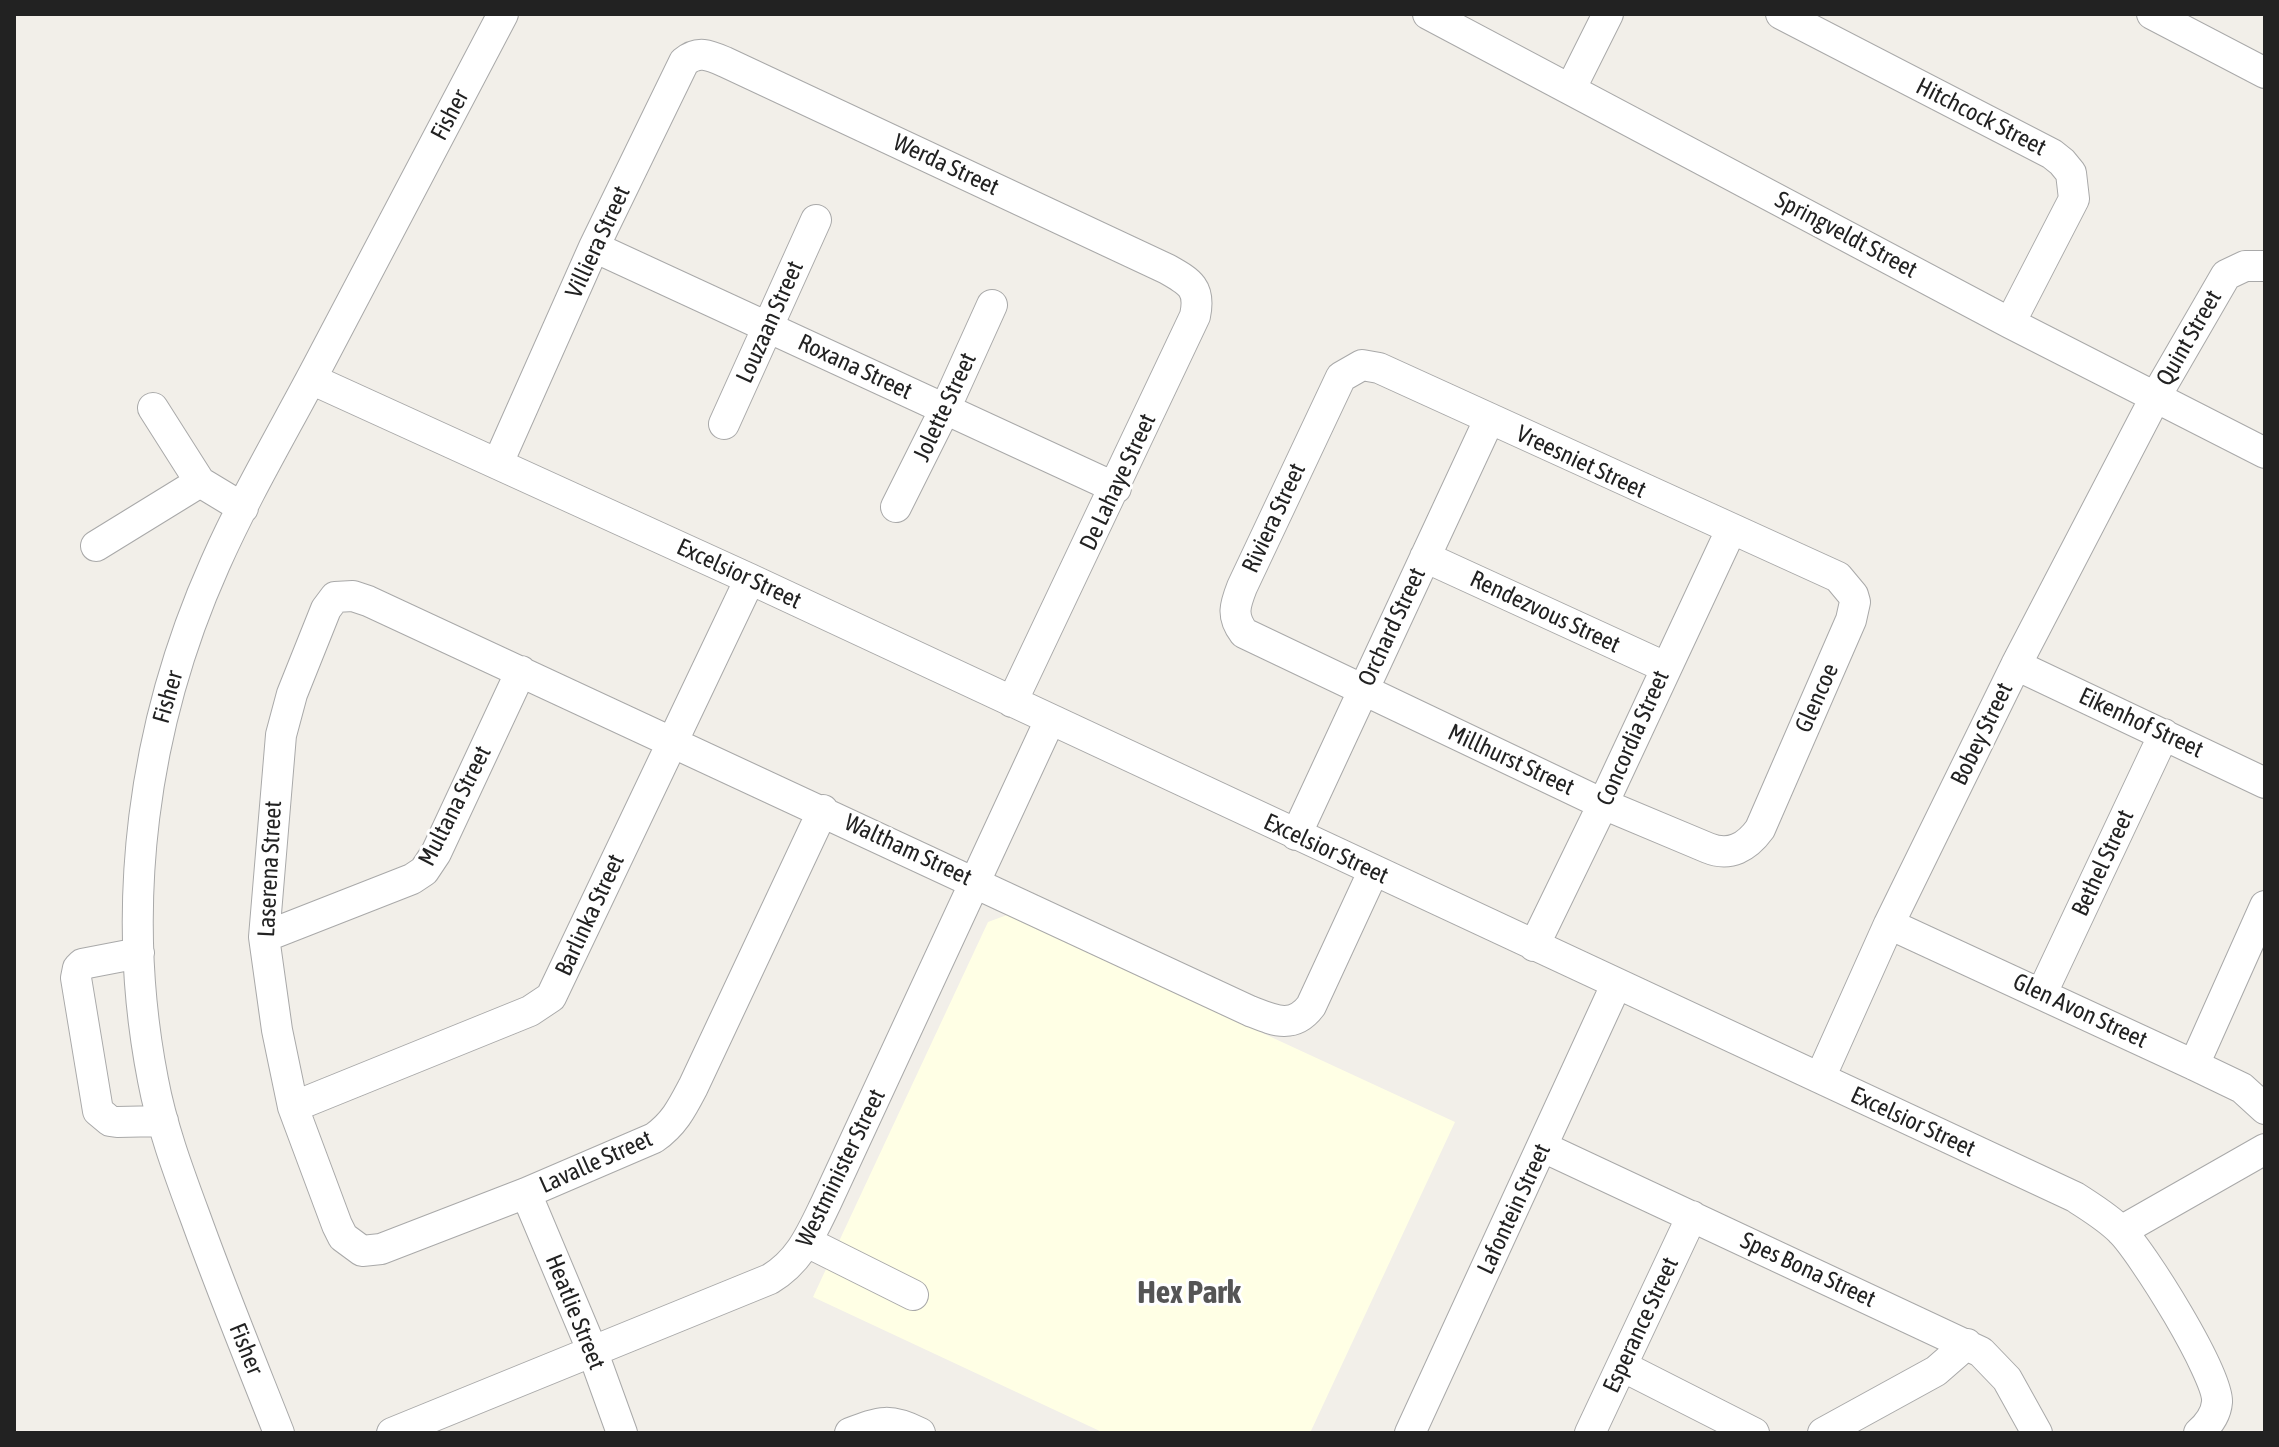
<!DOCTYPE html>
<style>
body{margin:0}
#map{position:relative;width:2279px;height:1447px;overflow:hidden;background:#f2efe9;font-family:"Asap Condensed",sans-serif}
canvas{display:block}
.frame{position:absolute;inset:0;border:16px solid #222;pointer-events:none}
</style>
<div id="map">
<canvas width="2279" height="1447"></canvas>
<div class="frame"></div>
</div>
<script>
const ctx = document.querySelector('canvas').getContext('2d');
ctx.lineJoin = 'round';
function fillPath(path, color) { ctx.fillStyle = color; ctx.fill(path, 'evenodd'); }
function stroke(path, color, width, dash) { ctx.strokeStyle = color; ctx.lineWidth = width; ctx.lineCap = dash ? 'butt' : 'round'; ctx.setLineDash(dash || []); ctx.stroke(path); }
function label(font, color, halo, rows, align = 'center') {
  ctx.font = font + ' "Asap Condensed",sans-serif'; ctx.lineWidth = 6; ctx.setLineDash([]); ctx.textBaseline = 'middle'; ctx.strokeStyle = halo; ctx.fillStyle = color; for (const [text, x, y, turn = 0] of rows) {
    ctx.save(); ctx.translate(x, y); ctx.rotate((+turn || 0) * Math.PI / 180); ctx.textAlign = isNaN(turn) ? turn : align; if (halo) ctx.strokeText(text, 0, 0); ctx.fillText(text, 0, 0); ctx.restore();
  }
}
fillPath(new Path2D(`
 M1007 915 1455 1122 1310 1433H1104L813 1297 988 922Z`), '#ffffe5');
const minor = new Path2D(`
 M1428 14 2010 323 2265 453
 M1781 14 2052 154 2062 162 2071 173 2074 199 2010 323
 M2152 14 2265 73
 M1571 88 1608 14
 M594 247 1116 488
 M1362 365 1379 368 1838 577 1853 595 1855 602 1851 620 1760 829C1747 847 1730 857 1708 848L1603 804 1244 633C1231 616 1235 605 1242 587L1341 377Z
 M311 379 750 579 2075 1197C2090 1207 2107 1217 2120 1230 2142 1251 2219 1375 2217 1402 2216 1415 2208 1425 2199 1433
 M153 408 200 482 243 508
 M724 424 816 220
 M498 463 594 247 684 62C698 50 709 55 725 62L1167 269C1190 282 1201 288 1195 316L1012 702
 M896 507 945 409 992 305
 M96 546 200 482
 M1425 557 1665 667
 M2016 665 2265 783
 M823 810 693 1087C682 1108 674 1124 654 1138L526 1193 381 1249 362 1251 343 1237 337 1225 293 1107 277 1030 264 937 281 735 292 694 326 609 335 597 353 596 368 601C663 737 957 873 1250 1011 1273 1020 1293 1030 1311 1006L1373 872
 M1296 835 1489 420
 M1889 924 2194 1065 2242 1088 2265 1109
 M264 937 412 879 424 871 436 853 521 671
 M1534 946 1603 804 1731 530
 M139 953 82 964 78 968 76 978 98 1111 110 1121 117 1122 163 1121
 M2042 993 2164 734
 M2194 1065 2265 906
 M1820 1078 1889 924 2016 665 2156 396 2226 275 2245 266H2265
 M293 1107 530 1011 551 997 750 579
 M1543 1147 1981 1352 2007 1379 2037 1433
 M526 1193 592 1350 622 1433
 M2121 1231 2265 1149
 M807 1242 913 1295
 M1622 1366 1754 1433
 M279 1433C251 1362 222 1291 196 1219 179 1173 162 1128 153 1080 119 906 143 725 215 564 246 494 286 427 321 360 382 245 442 129 503 14
 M392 1433 770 1279C800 1261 811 1234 826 1203L1050 720
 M850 1433C881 1421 890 1418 920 1433
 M1410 1433 1616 985
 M1590 1433 1692 1216
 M1823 1433 1936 1371 1967 1344`);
stroke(minor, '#a9a9a9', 32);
stroke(minor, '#fff', 30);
label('24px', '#222', '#fff', [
 ["Fisher",450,115,-62],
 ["Hitchcock Street",1981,117,27],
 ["Werda Street",946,165,25],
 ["Springveldt Street",1846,235,28],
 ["Villiera Street",598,242,-65],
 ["Louzaan Street",770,322,-66],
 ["Quint Street",2189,338,-60],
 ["Roxana Street",855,367,25],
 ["Jolette Street",945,407,-65],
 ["Vreesniet Street",1581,462,25],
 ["De Lahaye Street",1118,482,-65],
 ["Riviera Street",1274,518,-65],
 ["Excelsior Street",739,574,25],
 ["Rendezvous Street",1545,612,25],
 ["Orchard Street",1392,627,-65],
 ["Fisher",168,697,-74],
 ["Glencoe",1817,698,-66],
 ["Eikenhof Street",2141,723,25],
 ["Bobey Street",1982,734,-64],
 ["Concordia Street",1633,738,-66],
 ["Millhurst Street",1511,760,25],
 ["Multana Street",455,806,-63],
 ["Excelsior Street",1326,849,25],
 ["Waltham Street",908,850,25],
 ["Bethel Street",2103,863,-65],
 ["Laserena Street",270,869,-87],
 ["Barlinka Street",590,915,-65],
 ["Glen Avon Street",2080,1011,25],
 ["Excelsior Street",1913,1122,25],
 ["Lavalle Street",596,1162,-24],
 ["Westminister Street",841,1168,-64],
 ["Lafontein Street",1514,1209,-65],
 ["Spes Bona Street",1808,1270,25],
 ["Heatlie Street",575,1312,68],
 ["Esperance Street",1641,1325,-65],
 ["Fisher",246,1349,68]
]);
label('bold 32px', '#555', '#fff', [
 ["Hex Park",1189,1293]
]);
</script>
